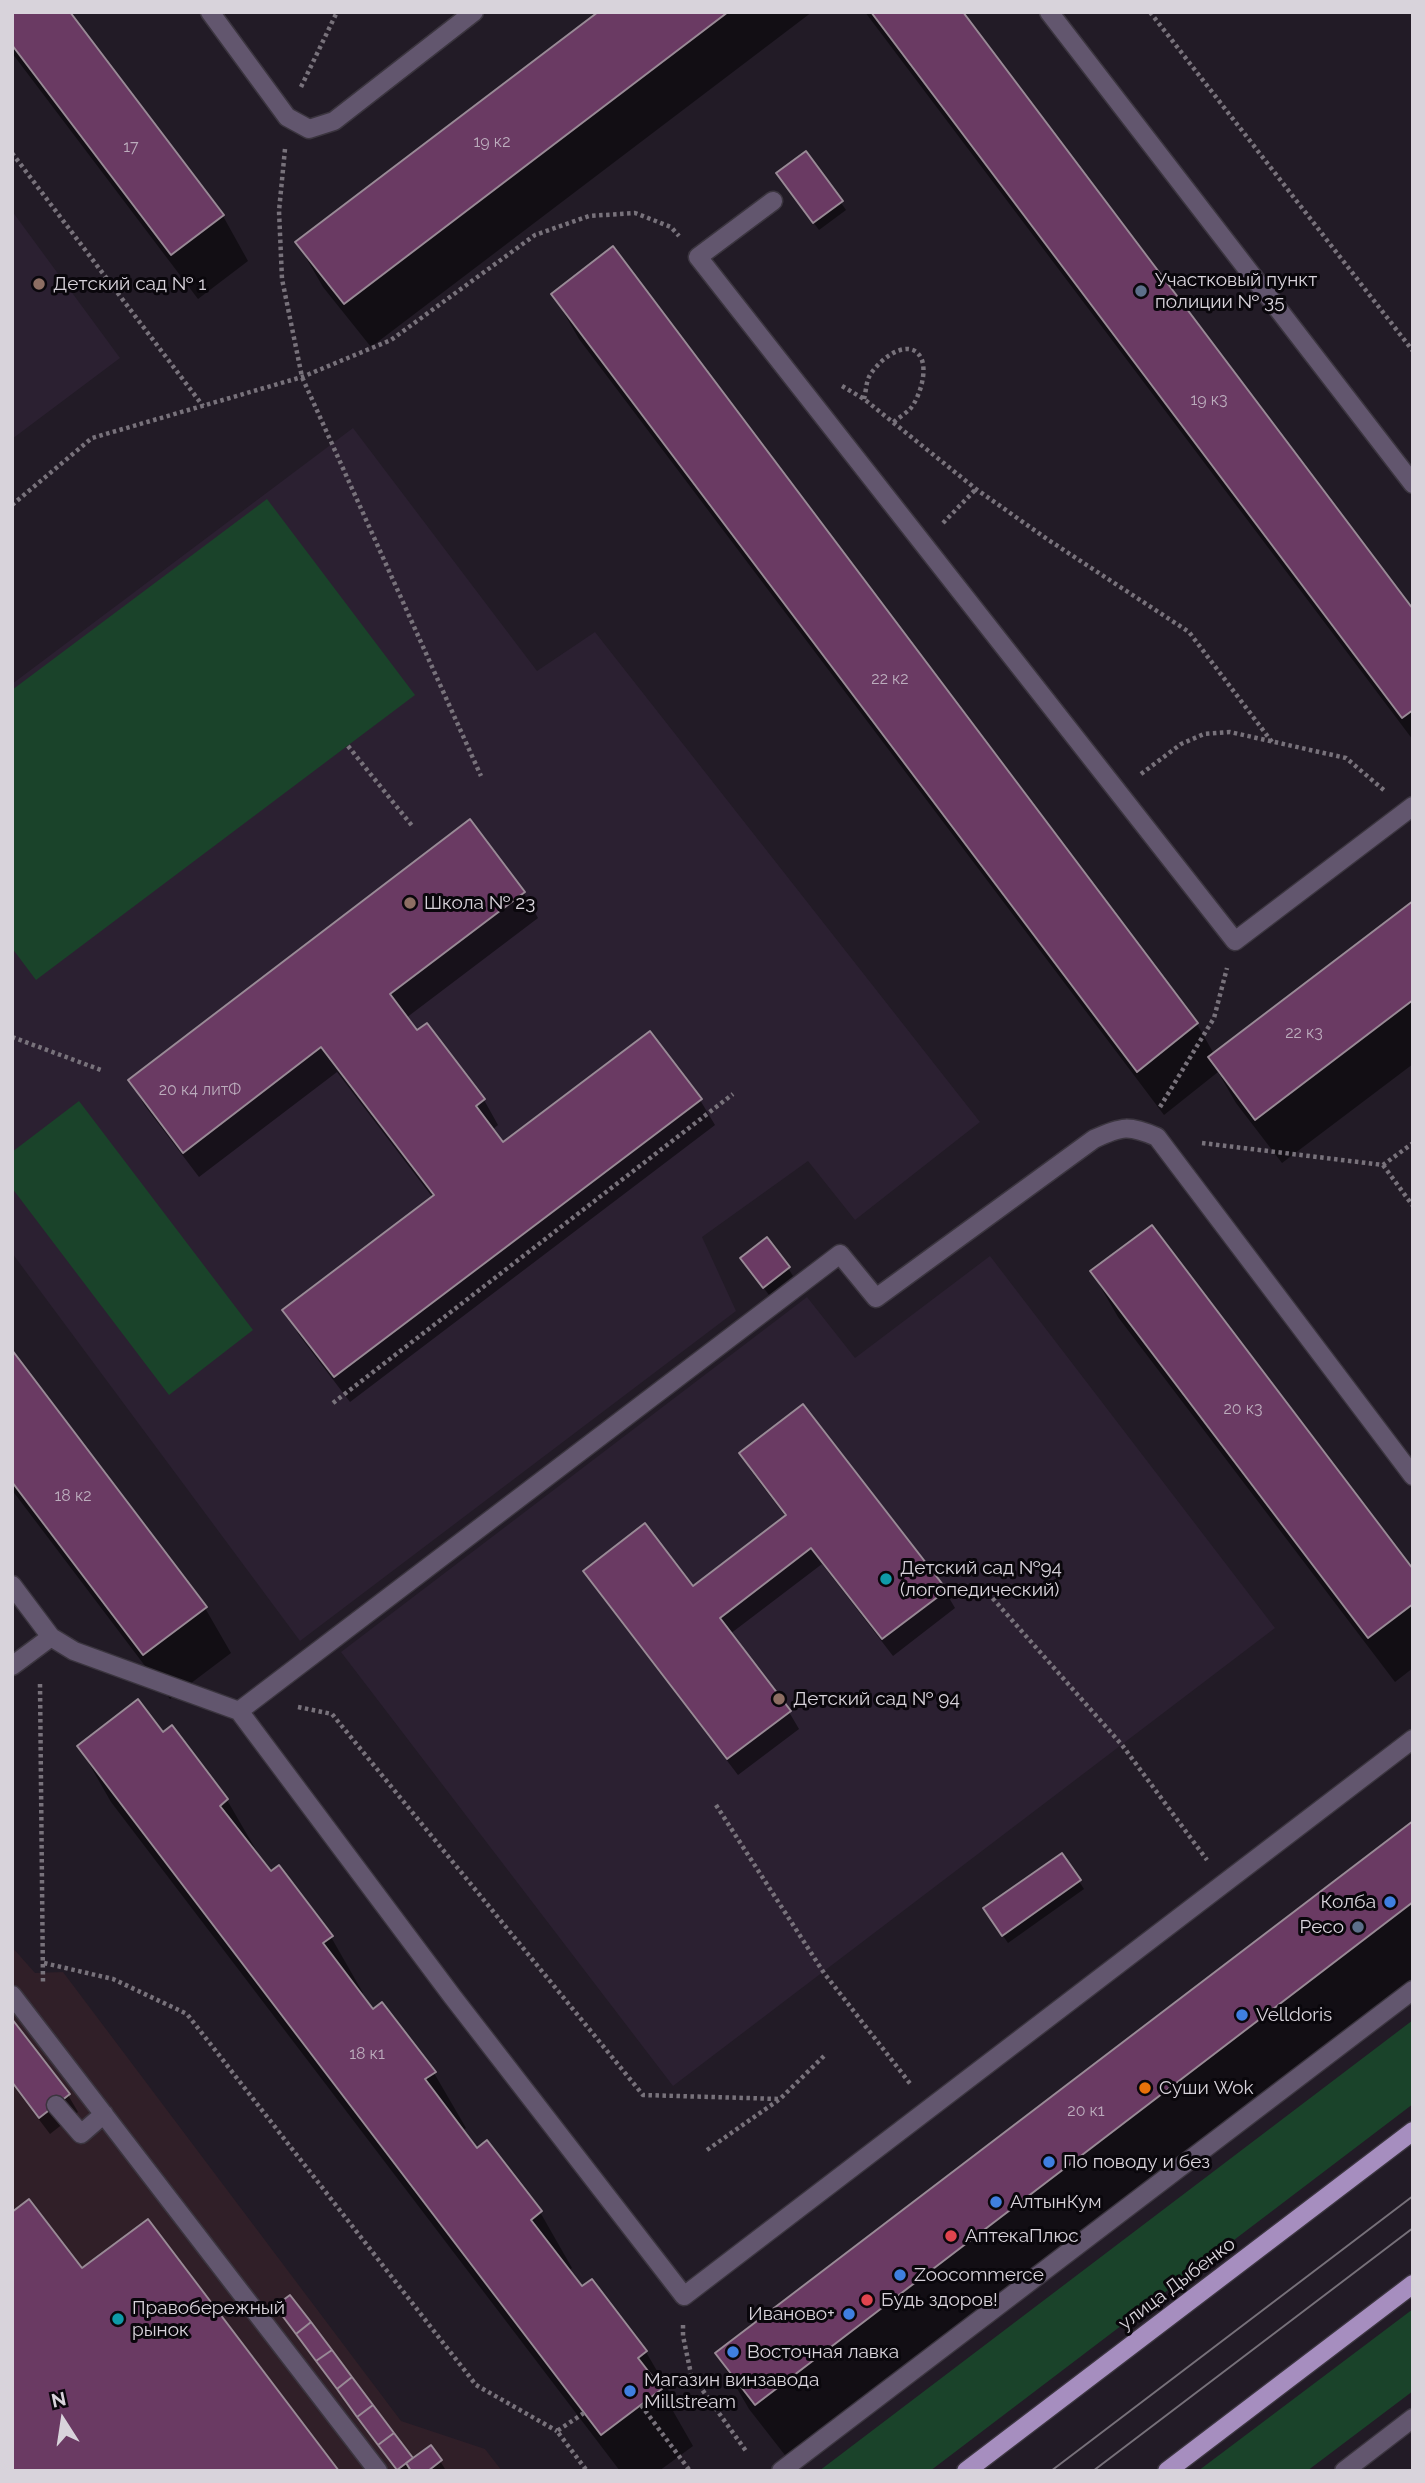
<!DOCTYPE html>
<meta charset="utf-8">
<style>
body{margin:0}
#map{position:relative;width:1425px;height:2483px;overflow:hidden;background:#221b26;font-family:Raleway,sans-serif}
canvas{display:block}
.frame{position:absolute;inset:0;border:14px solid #d8d3db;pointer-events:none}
.north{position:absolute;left:28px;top:2385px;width:70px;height:70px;-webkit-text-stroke:5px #0a070c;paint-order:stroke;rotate:348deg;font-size:19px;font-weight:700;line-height:28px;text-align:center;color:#d8d3db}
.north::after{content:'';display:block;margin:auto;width:24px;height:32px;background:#d8d3db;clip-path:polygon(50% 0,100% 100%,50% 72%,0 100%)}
</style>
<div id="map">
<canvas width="1425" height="2483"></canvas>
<div class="frame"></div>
<div class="north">N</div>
</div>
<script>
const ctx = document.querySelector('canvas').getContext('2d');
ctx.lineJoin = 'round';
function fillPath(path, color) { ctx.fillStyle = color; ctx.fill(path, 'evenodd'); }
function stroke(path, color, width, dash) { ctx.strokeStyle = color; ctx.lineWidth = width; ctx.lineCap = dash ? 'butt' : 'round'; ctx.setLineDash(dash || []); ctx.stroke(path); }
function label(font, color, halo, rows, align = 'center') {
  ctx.font = font + ' Raleway,sans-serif'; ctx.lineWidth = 6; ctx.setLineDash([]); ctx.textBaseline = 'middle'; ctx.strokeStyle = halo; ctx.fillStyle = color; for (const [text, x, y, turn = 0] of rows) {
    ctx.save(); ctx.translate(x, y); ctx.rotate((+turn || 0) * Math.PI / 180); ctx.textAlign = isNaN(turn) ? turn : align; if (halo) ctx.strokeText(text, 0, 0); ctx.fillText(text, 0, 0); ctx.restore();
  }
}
fillPath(new Path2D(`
 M12 1947 35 1973 63 1972 401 2421 485 2449 502 2471H12Z`), '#301f28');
fillPath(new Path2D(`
 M12 211 120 358 12 439Z
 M353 428 537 671 595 632 980 1122 855 1220 808 1161 702 1237 736 1311 300 1641 12 1253V684Z
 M990 1256 1275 1628 673 2086 341 1652 807 1297 855 1358Z`), '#2b2031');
fillPath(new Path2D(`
 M267 499 415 695 36 980 12 948V690Z
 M79 1101 253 1330 169 1395 12 1188V1152Z
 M1413 2020V2104L930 2471H819Z
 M1413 2309V2391L1307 2471H1198Z`), '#1a432a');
fillPath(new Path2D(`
 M12 12H68L223 216 248 261 198 299 12 53Z
 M600 12H812L371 347 323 287 297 242Z
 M865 12H962L1413 612V740Z
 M806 153 846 210 819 230 783 182Z
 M553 294 1197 1024 1214 1054 1413 904V1064L1282 1163 1236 1103 1218 1072 1164 1115 579 339Z
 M524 893 538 918 406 1018 417 1032 484 1100 498 1125 492 1130 503 1145 700 1100 715 1125 350 1402 299 1335 285 1310 433 1198 337 1072 199 1177 145 1106 130 1081Z
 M742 1259 788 1268 793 1276 769 1295Z
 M1092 1272 1413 1571V1668L1395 1682 1118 1317Z
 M12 1353 205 1608 231 1653 170 1699 12 1490Z
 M741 1454 945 1591 955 1608 893 1656 822 1564 730 1634 789 1712 799 1729 738 1775 595 1588 586 1571 693 1589 786 1517 751 1471Z
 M172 1728 227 1800 270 1874 278 1868 331 1937 363 1993 360 1995 373 2011 434 2073 466 2128 462 2131 477 2150 540 2212 572 2268 568 2271 581 2288 646 2352 678 2407 673 2411 693 2446 659 2471H620L111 1802 79 1746 163 1734Z
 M1413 1824V1983L788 2459 749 2409 717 2354Z
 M1062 1855 1084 1889 1008 1943 990 1917Z
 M12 2021 68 2095 78 2112 50 2134 12 2084Z
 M282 2315 412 2461H440L445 2469 398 2471Z`), '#0007');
const building = new Path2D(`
 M12 12H70L224 215 171 255 12 45Z
 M728 12 344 304 295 242 598 12Z
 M871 12H963L1413 609V710L1402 718Z
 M806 151 843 201 813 223 776 173Z
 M613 246 1198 1023 1137 1072 551 294Z
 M470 819 525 892 390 994 417 1030 427 1023 485 1099 476 1106 503 1142 650 1031 702 1099 334 1377 282 1310 434 1195 321 1047 183 1153 128 1080Z
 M1413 901V1000L1255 1120 1208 1057Z
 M1152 1225 1413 1569V1604L1368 1638 1090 1271Z
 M767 1237 790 1267 763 1288 740 1258Z
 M12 1350 207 1607 143 1655 12 1482Z
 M803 1404 947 1590 882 1639 811 1548 720 1618 791 1711 727 1759 583 1571 645 1523 693 1586 786 1515 739 1453Z
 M138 1699 163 1732 172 1725 228 1799 220 1806 271 1871 279 1865 333 1936 323 1943 373 2009 382 2002 436 2072 425 2079 477 2148 487 2140 542 2211 531 2220 582 2286 592 2279 647 2351 638 2358 662 2389 601 2435 77 1746Z
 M1413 1821V1902L755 2405 715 2353Z
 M1062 1853 1081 1880 1002 1936 983 1908Z
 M12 2019 70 2094 39 2118 12 2082Z
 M29 2199 82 2268 148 2219 339 2471H12V2212Z
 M290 2295 311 2322 296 2334 275 2306Z
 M311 2322 332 2350 316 2361 296 2334Z
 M332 2350 352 2377 337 2389 316 2361Z
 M352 2377 373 2405 357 2417 337 2389Z
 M373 2405 394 2433 378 2445 357 2417Z
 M394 2433 413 2458 397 2470 378 2445Z
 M431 2445 442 2460 428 2471H411L406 2463Z`);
fillPath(building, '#6a3a63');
stroke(building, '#998a96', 2);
const minor = new Path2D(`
 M210 12 287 117 309 129 334 121 474 12
 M1049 12 1413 484
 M773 201 698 257 1235 941 1413 806
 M12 1585 51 1637 74 1651 239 1711 452 1996 684 2296 1413 1739
 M12 1666 51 1637
 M239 1711 840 1254 876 1298 1094 1139C1122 1126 1129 1125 1157 1137L1413 1476
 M12 1995 378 2471
 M56 2105 81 2134 104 2114
 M781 2471 1413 1990
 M1344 2471 1413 2418`);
const major = new Path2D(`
 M966 2471 1413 2131
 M1167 2471 1413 2284`);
stroke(minor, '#3b353f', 21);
stroke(major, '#3b353f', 21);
stroke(new Path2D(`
 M1150 12 1413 351
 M301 87 337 12
 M285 149 279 211 282 279 302 377 481 776
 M12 153 203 406
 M842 386 864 399 976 489 1047 539 1189 632 1272 742
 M864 399C866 392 866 383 869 377 875 365 897 344 913 350 933 359 920 398 910 409 905 414 898 418 893 423
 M12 505 92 438 302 377 391 340 535 235 589 216 635 213 671 227 679 236
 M943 523 976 489
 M348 746 413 827
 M1141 774 1181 744 1204 734 1230 732 1346 758 1385 791
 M12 1037 101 1070
 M1160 1107 1214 1018 1227 968
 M1202 1143 1383 1165 1413 1143
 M1383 1165 1413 1206
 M333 1403 733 1094
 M988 1593 1122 1745 1207 1860
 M40 1684 43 1983
 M298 1707 332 1714 643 2095 780 2099
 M716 1805 824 1973 912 2086
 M44 1963 113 1979 187 2014 476 2385 557 2431
 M707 2150 780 2099 825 2055
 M683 2325V2336L691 2374 746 2451
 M641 2405 690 2471
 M584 2413 557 2431 587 2471`), '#78727b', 4.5, [3.5, 3.5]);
stroke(minor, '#62566e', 18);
stroke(major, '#a68ebf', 18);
stroke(new Path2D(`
 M1051 2471 1413 2196
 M1093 2471 1413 2228`), '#767079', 2);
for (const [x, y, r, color] of [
 [39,284,7,"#8d6e63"],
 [1141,291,7,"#5c6f8a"],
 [410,903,7,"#8d6e63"],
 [886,1579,7,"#0f9aa8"],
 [779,1699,7,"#8d6e63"],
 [1390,1902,7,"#3f7fe0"],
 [1358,1927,7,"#5c6f8a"],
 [1242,2015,7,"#3f7fe0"],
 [1145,2088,7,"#e8710a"],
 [1049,2162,7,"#3f7fe0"],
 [996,2202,7,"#3f7fe0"],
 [951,2236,7,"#e0444e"],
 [900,2275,7,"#3f7fe0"],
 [867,2300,7,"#e0444e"],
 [849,2314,7,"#3f7fe0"],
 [118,2319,7,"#0f9aa8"],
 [733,2352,7,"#3f7fe0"],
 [630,2391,7,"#3f7fe0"]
]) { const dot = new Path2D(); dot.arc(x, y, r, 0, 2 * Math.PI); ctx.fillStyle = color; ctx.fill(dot); stroke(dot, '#0a070c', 2.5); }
label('16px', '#bcadbd', null, [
 ["19 к2",492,142],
 ["17",131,147],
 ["19 к3",1209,400],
 ["22 к2",890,679],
 ["22 к3",1304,1033],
 ["20 к4 литФ",200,1090],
 ["20 к3",1243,1409],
 ["18 к2",73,1496],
 ["18 к1",367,2054],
 ["20 к1",1086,2111]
]);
label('19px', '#d8d3db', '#0a070c', [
 ["Участковый пункт",1155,280],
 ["полиции № 35",1155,302],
 ["Детский сад № 1",53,284],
 ["Школа № 23",424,903],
 ["Детский сад №94",900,1568],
 ["(логопедический)",900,1590],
 ["Детский сад № 94",793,1699],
 ["Колба",1376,1902,"right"],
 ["Ресо",1344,1927,"right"],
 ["Velldoris",1256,2015],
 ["Суши Wok",1159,2088],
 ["По поводу и без",1063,2162],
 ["АлтынКум",1010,2202],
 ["АптекаПлюс",965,2236],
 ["Zoocommerce",914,2275],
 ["Будь здоров!",881,2300],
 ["Правобережный",132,2308],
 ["рынок",132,2330],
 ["Иваново+",835,2314,"right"],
 ["Восточная лавка",747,2352],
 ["Магазин винзавода",644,2380],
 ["Millstream",644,2402]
], 'left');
label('19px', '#d8d3db', '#0a070c', [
 ["улица Дыбенко",1177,2284,-37]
]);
</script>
